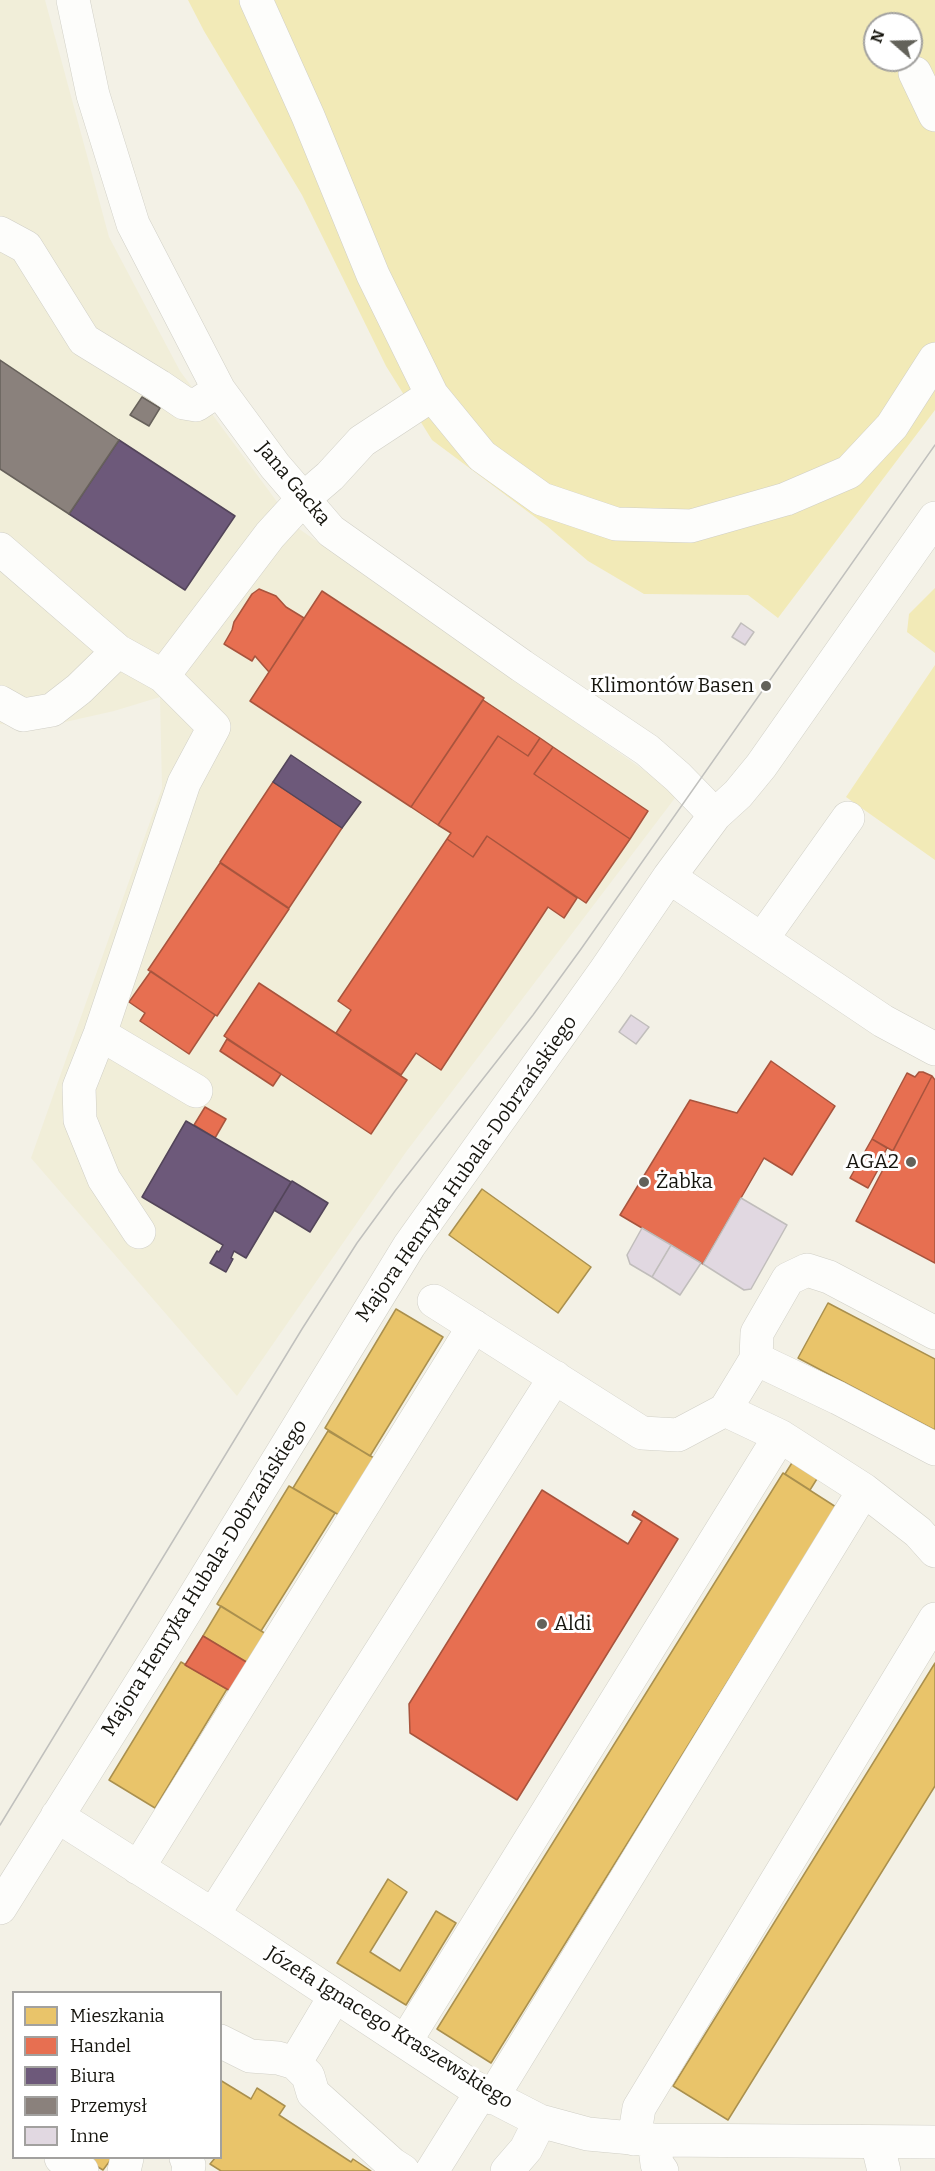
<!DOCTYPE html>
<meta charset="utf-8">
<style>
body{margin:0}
#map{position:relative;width:935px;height:2171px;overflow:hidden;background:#f3f1e6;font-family:Bitter,serif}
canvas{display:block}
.legend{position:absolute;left:12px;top:1991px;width:210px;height:168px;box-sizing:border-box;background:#fff;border:2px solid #a2a19f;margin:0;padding:8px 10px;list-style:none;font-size:18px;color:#16150e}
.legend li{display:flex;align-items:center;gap:12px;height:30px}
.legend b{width:30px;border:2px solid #a2a19f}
.north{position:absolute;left:863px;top:12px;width:60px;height:60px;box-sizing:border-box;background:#fff;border:2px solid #a2a19f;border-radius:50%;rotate:290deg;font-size:16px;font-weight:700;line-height:24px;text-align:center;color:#16150e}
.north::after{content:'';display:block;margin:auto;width:21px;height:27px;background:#63625a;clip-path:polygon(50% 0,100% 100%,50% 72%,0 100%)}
</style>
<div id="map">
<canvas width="935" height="2171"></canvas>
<ul class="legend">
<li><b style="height:16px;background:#e9c46a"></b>Mieszkania</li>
<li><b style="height:16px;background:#e76f51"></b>Handel</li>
<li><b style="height:16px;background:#6d597a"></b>Biura</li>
<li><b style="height:16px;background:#8a817c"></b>Przemysł</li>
<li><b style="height:16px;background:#e1d8e1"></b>Inne</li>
</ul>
<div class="north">N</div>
</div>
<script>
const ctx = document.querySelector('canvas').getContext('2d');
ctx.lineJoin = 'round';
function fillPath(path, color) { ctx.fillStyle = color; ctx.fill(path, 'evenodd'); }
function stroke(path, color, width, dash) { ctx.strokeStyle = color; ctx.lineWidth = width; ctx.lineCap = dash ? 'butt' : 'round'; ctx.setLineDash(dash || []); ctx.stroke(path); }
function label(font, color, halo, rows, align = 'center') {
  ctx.font = font + ' Bitter,serif'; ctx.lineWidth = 6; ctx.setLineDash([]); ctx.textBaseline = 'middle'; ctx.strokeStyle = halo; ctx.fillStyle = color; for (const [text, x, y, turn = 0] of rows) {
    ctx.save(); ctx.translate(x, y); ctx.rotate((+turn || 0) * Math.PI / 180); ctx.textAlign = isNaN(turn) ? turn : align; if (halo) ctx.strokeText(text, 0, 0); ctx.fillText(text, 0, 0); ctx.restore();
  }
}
fillPath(new Path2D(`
 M0 0H45L109 237 180 371 295 526 678 794 406 1152 237 1396 31 1158 162 788 160 697 114 711 43 727 0 724Z`), '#f1eed9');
fillPath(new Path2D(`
 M188 0H935V410L778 618 748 595 644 594 588 561 547 526 432 440 386 366 302 195 204 31ZM875 24H911V60H875Z
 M935 588V653L907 632 909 614Z
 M935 665V860L846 797Z`), '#f2eab7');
const homes = new Path2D(`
 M482 1189 591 1267 558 1313 449 1235Z
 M828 1303 935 1359V1430L798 1358Z
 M396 1309 443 1337 370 1456 325 1428Z
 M328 1431 374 1458 339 1515 293 1488Z
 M795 1458 820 1474 810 1490 785 1474Z
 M783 1473 836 1507 491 2063 437 2029Z
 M289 1486 335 1513 261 1631 217 1604Z
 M221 1606 266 1634 248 1663 203 1636Z
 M181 1662 227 1689 155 1808 109 1780Z
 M935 1663V1786L728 2120 673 2086Z
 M388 1879 407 1892 370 1952 400 1971 436 1911 456 1923 406 2005 337 1963Z
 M220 2080 251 2099 257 2088 285 2106 279 2115 351 2162 353 2159 371 2171H221L210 2164 215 2158H220Z
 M83 2158H112L103 2170Z`);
fillPath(homes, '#e9c46a');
stroke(homes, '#aa904e', 1.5);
const shops = new Path2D(`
 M259 589 276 596 286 607 304 618 269 672 255 656 252 661 224 644 232 630 234 622 252 594Z
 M322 591 484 698 411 807 250 701Z
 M483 700 540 738 528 756 498 736 438 825 411 807Z
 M498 736 528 756 540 738 553 747 534 774 630 839 586 903 487 836 473 857 447 839 451 833 438 825Z
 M553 747 648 811 630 839 534 774Z
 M273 782 342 828 289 908 220 862Z
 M487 836 577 898 564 918 548 907 441 1070 416 1053 401 1075 336 1033 351 1010 338 1001 447 839 473 857Z
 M220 863 289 909 217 1016 148 970Z
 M151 971 215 1015 189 1054 140 1021 145 1013 129 1002Z
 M259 983 407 1080 371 1134 224 1036Z
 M227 1039 281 1074 273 1086 220 1051Z
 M771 1061 835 1106 792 1175 764 1158 703 1264 620 1215 690 1100 737 1113Z
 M919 1072H923L932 1076 893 1151 872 1139 907 1073 915 1077Z
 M932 1076 935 1080V1263L856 1221Z
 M205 1107 226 1119 215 1138 194 1125Z
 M872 1139 887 1148 884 1154 886 1155 868 1188 850 1178Z
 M542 1490 628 1544 642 1521 632 1515 634 1511 678 1539 517 1800 410 1733 409 1704Z
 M203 1636 248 1663 232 1692 185 1665Z`);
fillPath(shops, '#e76f51');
stroke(shops, '#a8543d', 1.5);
const offices = new Path2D(`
 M119 440 235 516 185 590 69 514Z
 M291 755 361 802 342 828 273 782Z
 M186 1121 291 1182 246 1258 234 1251 231 1258 233 1259 226 1272 210 1263 217 1251 219 1252 223 1245 142 1197Z
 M292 1181 328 1203 310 1232 274 1210Z`);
fillPath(offices, '#6d597a');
stroke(offices, '#53455a', 1.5);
const industry = new Path2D(`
 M0 360 119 440 69 514 0 469Z
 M142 397 160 408 149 426 130 415Z`);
fillPath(industry, '#8a817c');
stroke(industry, '#67615b', 1.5);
const building = new Path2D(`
 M741 623 754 632 745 645 732 637Z
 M631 1015 649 1027 636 1044 619 1032Z
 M741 1198 787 1225 751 1289 744 1290 703 1264Z
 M642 1228 671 1245 652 1277 630 1264 627 1255Z
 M671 1245 701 1263 680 1295 652 1277Z`);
fillPath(building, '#e1d8e1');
stroke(building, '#c0bdbb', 1.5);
const minor = new Path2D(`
 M73 0 93 95 133 224 219 390 275 466 331 531 522 666 647 750 678 777 715 815
 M256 0 308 116 373 275 432 395 482 456 542 499 616 524 691 526 786 499 849 472 892 426 935 359
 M915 73 935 115
 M0 233 26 247 84 340 159 386 184 403 196 405 219 390
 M0 549 118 651 163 676 214 727 184 783 100 1034 79 1087 80 1120 104 1179 139 1232
 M163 676 270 535 302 500 330 476 362 441 432 395
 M0 702 23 715 52 710 79 689 118 651
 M669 877 883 1021 935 1049
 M762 939 848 818
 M100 1034 196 1091
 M434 1301 642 1433 678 1435 725 1410 756 1359 757 1333 788 1279 807 1270 829 1277 935 1333
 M756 1359 838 1398 935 1449
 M864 1490 918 1532 935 1551
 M57 1816 213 1915 470 2085 540 2121 588 2134 654 2140 935 2142
 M138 1868 474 1326
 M0 1908 166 1643 409 1246 605 971 669 877 715 815 738 794 761 766 935 518
 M213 1915 555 1377
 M220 2041 250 2056 278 2058 295 2063 308 2076 313 2093 392 2164 403 2171
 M405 2042 780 1436 725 1410
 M295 2063 335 1996
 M492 2098 864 1490 780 1436
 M634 2139 639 2108 935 1619
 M654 2140 657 2164 662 2171
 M877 2142 884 2171
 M61 2158 82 2171
 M186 2158 189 2165 188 2171
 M124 2171 127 2158
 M432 2171 482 2091
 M507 2171 526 2149 540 2121`);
stroke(minor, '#d0cfc6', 34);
stroke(minor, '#fdfdfb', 33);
stroke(new Path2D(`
 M0 1825 302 1329 357 1243 395 1191 533 1015 581 949 935 445`), '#c0c0bd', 1.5);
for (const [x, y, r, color] of [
 [766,686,6,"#63625a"],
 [911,1162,6,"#63625a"],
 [644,1182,6,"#63625a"],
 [542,1624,6,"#63625a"]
]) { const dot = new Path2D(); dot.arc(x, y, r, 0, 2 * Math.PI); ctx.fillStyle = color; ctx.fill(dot); stroke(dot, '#fff', 2); }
label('20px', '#16150e', '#fff', [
 ["Jana Gacka",293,484,50],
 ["Majora Henryka Hubala-Dobrzańskiego",467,1169,-55],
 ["Majora Henryka Hubala-Dobrzańskiego",205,1578,-58],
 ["Józefa Ignacego Kraszewskiego",389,2028,32]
]);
label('20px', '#16150e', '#fff', [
 ["Klimontów Basen",754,686],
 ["AGA2",899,1162],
 ["Żabka",656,1182,"left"],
 ["Aldi",554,1624,"left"]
], 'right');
</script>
